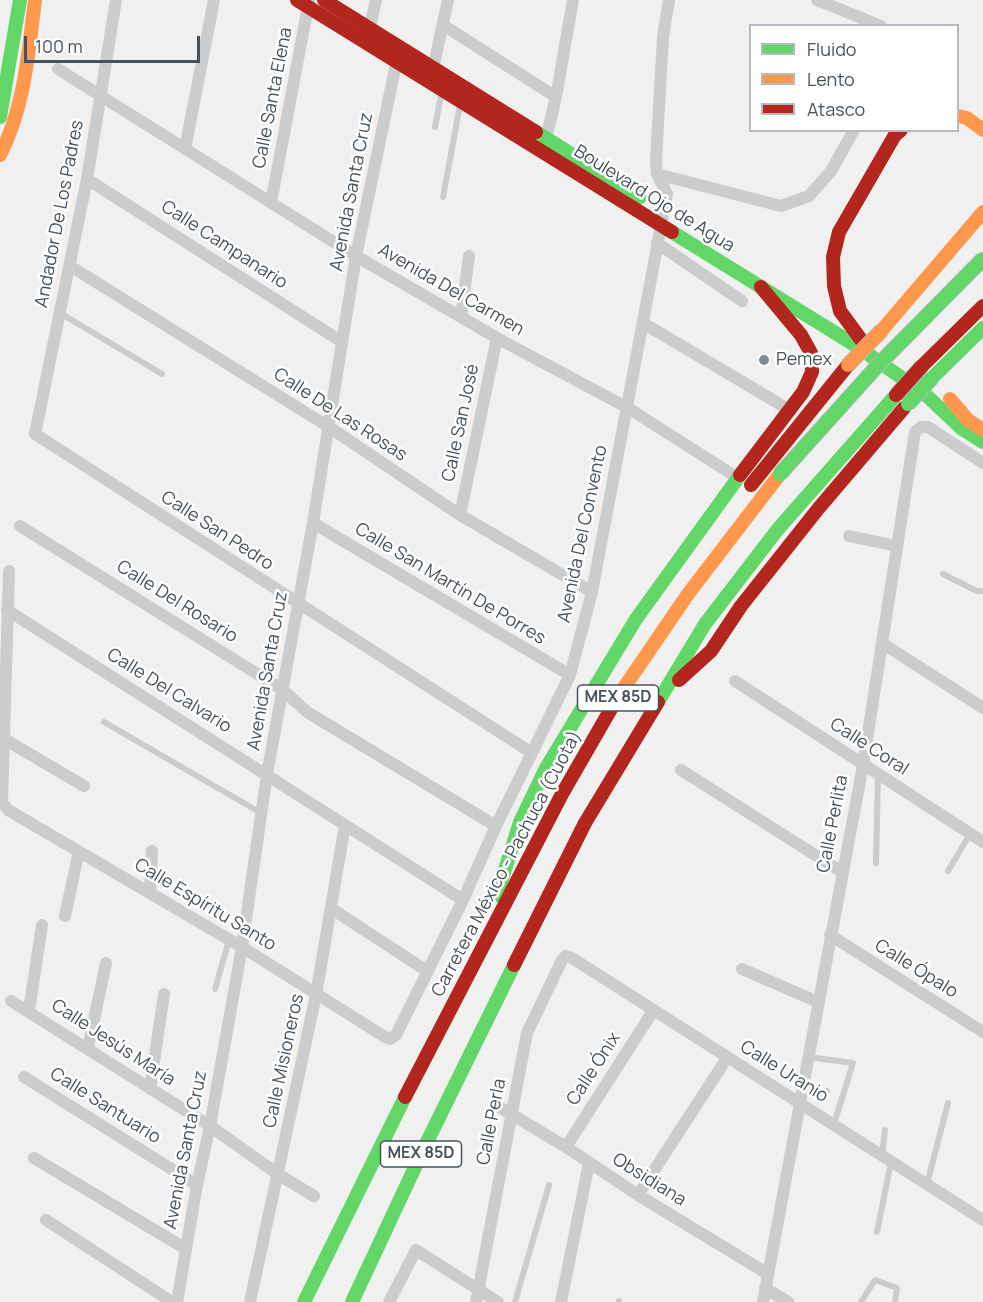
<!DOCTYPE html>
<meta charset="utf-8">
<style>
body{margin:0}
#map{position:relative;width:983px;height:1302px;overflow:hidden;background:#f0f0f0;font-family:Manrope,sans-serif}
canvas{display:block}
.legend{position:absolute;left:749px;top:24px;width:210px;height:108px;box-sizing:border-box;background:#fff;border:2px solid #b5babe;margin:0;padding:8px 10px;list-style:none;font-size:18px;color:#47525c}
.legend li{display:flex;align-items:center;gap:12px;height:30px}
.legend b{width:30px;border:2px solid #b5babe}
.scale{position:absolute;left:24px;top:36px;width:176px;height:27px;box-sizing:border-box;border:3px solid #47525c;border-top:0;padding-left:8px;font-size:18px;line-height:21px;white-space:nowrap;color:#47525c;-webkit-text-stroke:4px #fff;paint-order:stroke}
</style>
<div id="map">
<canvas width="983" height="1302"></canvas>
<ul class="legend">
<li><b style="height:8px;background:#63d668"></b>Fluido</li>
<li><b style="height:8px;background:#ff974d"></b>Lento</li>
<li><b style="height:8px;background:#b3261e"></b>Atasco</li>
</ul>
<div class="scale">100 m</div>
</div>
<script>
const ctx = document.querySelector('canvas').getContext('2d');
ctx.lineJoin = 'round';
function stroke(path, color, width, dash) { ctx.strokeStyle = color; ctx.lineWidth = width; ctx.lineCap = dash ? 'butt' : 'round'; ctx.setLineDash(dash || []); ctx.stroke(path); }
function label(font, color, halo, rows, align = 'center') {
  ctx.font = font + ' Manrope,sans-serif'; ctx.lineWidth = 5; ctx.setLineDash([]); ctx.textBaseline = 'middle'; ctx.strokeStyle = halo; ctx.fillStyle = color; for (const [text, x, y, turn = 0] of rows) {
    ctx.save(); ctx.translate(x, y); ctx.rotate((+turn || 0) * Math.PI / 180); ctx.textAlign = isNaN(turn) ? turn : align; if (halo) ctx.strokeText(text, 0, 0); ctx.fillText(text, 0, 0); ctx.restore();
  }
}
stroke(new Path2D(`
 M435 127 442 90
 M443 197 460 105
 M60 313 162 374
 M943 574 977 591H983
 M104 722 261 813
 M876 863 878 776
 M948 871 970 834
 M215 989 229 940
 M808 1057 853 1063 834 1124
 M802 1093 827 1091
 M882 1155 885 1130
 M927 1184 948 1103
 M877 1232 891 1162
 M515 1302 549 1185
 M619 1302V1301
 M861 1302 875 1280 897 1288 895 1302`), '#caccce', 6);
stroke(new Path2D(`
 M116 0 87 179 35 434 532 753
 M817 0 881 26
 M443 25 556 97 546 139
 M368 36 376 0
 M58 69 356 256 497 338 628 408 738 478
 M433 69 448 0
 M556 97 573 0
 M185 149 214 0
 M657 174 781 206 809 196 831 171 854 130
 M87 179 342 342
 M271 203 309 1
 M657 243 742 301
 M70 266 329 427 460 515 592 592
 M461 317 469 256
 M643 323 788 409
 M460 515 497 338
 M313 523 570 675
 M20 526 283 690 307 712 496 826
 M849 536 897 546
 M9 571 2 802 8 810 242 947 385 1037 390 1039 396 1035 463 900 496 826 570 675 592 592 667 194 657 174 656 161 663 37 669 0
 M7 610 463 900
 M882 643 983 708
 M735 681 983 842
 M4 739 84 786
 M681 770 842 872
 M150 893 152 851
 M332 909 427 971
 M65 916 79 851
 M830 935 983 1032
 M742 969 818 1002
 M11 1001 210 1126 279 1175 314 1196
 M29 1011 42 925
 M88 1048 106 963
 M24 1077 197 1185
 M150 1089 164 994
 M496 1105 566 1147 638 1195 768 1274
 M566 1147 653 1011
 M34 1158 186 1249
 M638 1195 727 1058
 M46 1220 172 1302
 M765 1288 788 1302
 M177 1302 197 1185 210 1126 242 947 267 774 313 523 356 256 398 54
 M250 1302 316 995 345 825
 M389 1302 416 1250 498 1302
 M476 1302 527 1033 562 960 566 956 572 958 983 1220
 M561 1302 589 1163
 M763 1302 863 765 915 432 921 427H928L983 463`), '#caccce', 12);
stroke(new Path2D(`
 M0 117 20 0
 M536 132 640 197
 M672 232 858 347 926 395 961 428 983 442
 M932 378 983 328
 M658 702 705 624 778 529 896 395
 M497 895 520 822 546 768 636 619 740 475
 M304 1302 405 1097
 M352 1302 424 1148 514 965`), '#63d668', 14);
stroke(new Path2D(`
 M958 116 967 118 983 130
 M0 155C25 106 28 54 35 0
 M882 330 983 212
 M950 399 968 420 983 430
 M619 695 688 594 780 474`), '#ff974d', 14);
stroke(new Path2D(`
 M297 0 672 232
 M324 0 536 132
 M862 341 840 311 834 286 833 257 839 232 895 135 901 130
 M922 366 983 306
 M740 475 803 392 812 372 811 353 801 335 761 287
 M751 485 848 365
 M679 680 711 651 741 606 818 509 904 408
 M514 965 585 823 658 702
 M405 1097 562 794 619 695`), '#b3261e', 14);
const fastBridge = new Path2D(`
 M908 404 932 378
 M780 474 879 364 983 259`);
const slowBridge = new Path2D(`
 M848 365 882 330`);
const jamBridge = new Path2D(`
 M896 395 922 366`);
stroke(fastBridge, '#b5babf', 16, []);
stroke(slowBridge, '#b5babf', 16, []);
stroke(jamBridge, '#b5babf', 16, []);
stroke(fastBridge, '#63d668', 14);
stroke(slowBridge, '#ff974d', 14);
stroke(jamBridge, '#b3261e', 14);
for (const [x, y, r, color] of [
 [764,360,6,"#828990"]
]) { const dot = new Path2D(); dot.arc(x, y, r, 0, 2 * Math.PI); ctx.fillStyle = color; ctx.fill(dot); stroke(dot, '#fff', 2); }
for (const [x, y, w] of [
 [618,698,81],
 [421,1154,81]
]) { const box = new Path2D(); box.roundRect(x - w / 2, y - 13, w, 26, 4.5); ctx.fillStyle = '#fff'; ctx.fill(box); stroke(box, '#47525c', 1.5); }
label('bold 16px', '#47525c', null, [
 ["MEX 85D",618,698],
 ["MEX 85D",421,1154]
]);
label('18px', '#47525c', '#fff', [
 ["Calle Santa Elena",273,98,-79],
 ["Avenida Santa Cruz",352,192,-79],
 ["Boulevard Ojo de Agua",654,199,32],
 ["Andador De Los Padres",60,214,-79],
 ["Calle Campanario",224,245,33],
 ["Avenida Del Carmen",451,290,30],
 ["Calle De Las Rosas",340,415,33],
 ["Calle San José",461,423,-78],
 ["Calle San Pedro",217,531,33],
 ["Avenida Del Convento",583,534,-78],
 ["Calle San Martín De Porres",450,584,31],
 ["Calle Del Rosario",177,602,32],
 ["Avenida Santa Cruz",268,671,-80],
 ["Calle Del Calvario",169,691,32],
 ["Calle Coral",869,747,33],
 ["Calle Perlita",833,824,-79],
 ["Carretera México - Pachuca (Cuota)",507,864,-62],
 ["Calle Espíritu Santo",205,905,31],
 ["Calle Ópalo",916,969,32],
 ["Calle Jesús María",113,1043,33],
 ["Calle Misioneros",284,1061,-78],
 ["Calle Ónix",594,1069,-57],
 ["Calle Uranio",784,1072,32],
 ["Calle Santuario",105,1106,32],
 ["Calle Perla",492,1122,-79],
 ["Avenida Santa Cruz",186,1150,-79],
 ["Obsidiana",649,1180,32]
]);
label('18px', '#47525c', '#fff', [
 ["Pemex",776,360]
], 'left');
</script>
